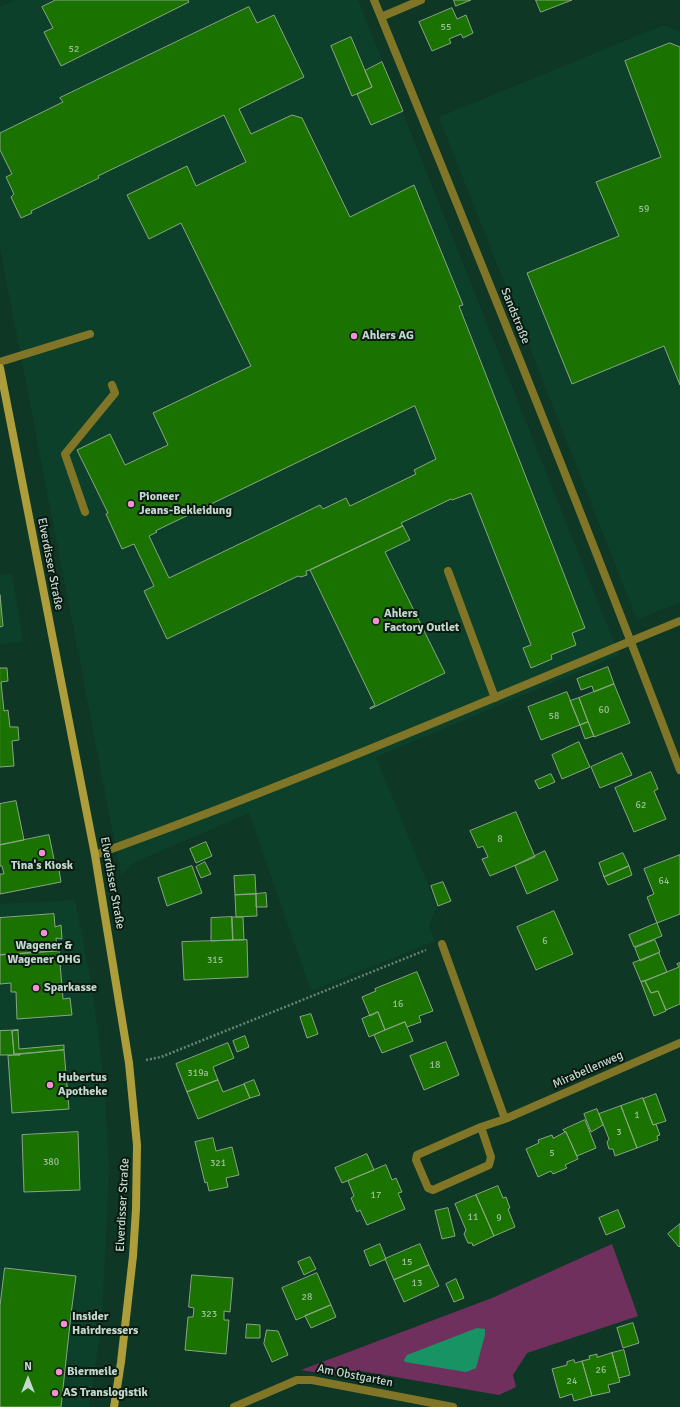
<!DOCTYPE html>
<meta charset="utf-8">
<style>
body{margin:0}
#map{position:relative;width:680px;height:1407px;overflow:hidden;background:#0e3725;font-family:Signika,sans-serif}
canvas{display:block}
.north{position:absolute;left:8px;top:1359px;width:40px;height:40px;-webkit-text-stroke:3px #0a1a12;paint-order:stroke;rotate:0deg;font-size:11px;font-weight:700;line-height:16px;text-align:center;color:#c4d9cd}
.north::after{content:'';display:block;margin:auto;width:14px;height:18px;background:#c4d9cd;clip-path:polygon(50% 0,100% 100%,50% 72%,0 100%)}
</style>
<div id="map">
<canvas width="680" height="1407"></canvas>
<div class="north">N</div>
</div>
<script>
const ctx = document.querySelector('canvas').getContext('2d');
ctx.lineJoin = 'round';
function fillPath(path, color) { ctx.fillStyle = color; ctx.fill(path, 'evenodd'); }
function stroke(path, color, width, dash) { ctx.strokeStyle = color; ctx.lineWidth = width; ctx.lineCap = dash ? 'butt' : 'round'; ctx.setLineDash(dash || []); ctx.stroke(path); }
function label(font, color, halo, rows, align = 'center') {
  ctx.font = font + ' Signika,sans-serif'; ctx.lineWidth = 4; ctx.setLineDash([]); ctx.textBaseline = 'middle'; ctx.strokeStyle = halo; ctx.fillStyle = color; for (const [text, x, y, turn = 0] of rows) {
    ctx.save(); ctx.translate(x, y); ctx.rotate((+turn || 0) * Math.PI / 180); ctx.textAlign = isNaN(turn) ? turn : align; if (halo) ctx.strokeText(text, 0, 0); ctx.fillText(text, 0, 0); ctx.restore();
  }
}
fillPath(new Path2D(`
 M15 0H358L619 655 376 757 437 907 429 926 435 941 311 991 249 813 135 862 121 875 0 248V7Z
 M664 25 680 32V602L637 620 439 117Z
 M12 573 23 642 0 644V574Z
 M75 900 92 987 104 1080 109 1170 102 1321 89 1407H0V904Z`), '#0d402a');
fillPath(new Path2D(`
 M612 1244 638 1316 527 1353 513 1375 516 1387 499 1395 361 1371 349 1378 301 1370 492 1298Z`), '#70305d');
fillPath(new Path2D(`
 M477 1328 485 1329V1335L476 1368 466 1372 405 1362 404 1360 407 1355Z`), '#189464');
const building = new Path2D(`
 M56 0H188L189 2 61 66 44 32 53 28 42 7Z
 M454 0H471L456 6Z
 M536 0H572L541 12Z
 M249 7 257 23 274 15 304 77 239 109 251 134 292 115 302 118 350 217 414 185 463 305 459 306 585 628 572 633 576 645 551 655 552 659 531 668 523 648 531 645 471 493 452 500 451 499 401 523 403 526 310 570 306 571 307 575 301 577 298 576 167 639 144 591 154 586 134 544 122 549 106 514 108 513 77 450 110 434 125 465 168 445 153 413 251 366 181 223 149 239 127 195 187 166 196 186 246 162 224 115 98 176 99 178 31 211 32 213 21 218 11 197 14 194 6 177 12 174 0 150V133L63 102 60 98ZM415 406 436 459 414 470 416 474 350 506 346 498 323 509 320 505 169 578 149 536 157 532 156 531Z
 M452 8 457 19 466 15 473 33 463 38 461 34 449 39 451 43 432 51 419 22Z
 M351 37 372 87 352 96 331 46Z
 M670 43 680 47V385L664 346 572 384 527 273 619 236 596 182 661 157 625 61Z
 M382 62 403 111 371 125 357 94 372 87 365 71Z
 M403 526 410 540 385 552 445 673 370 709V708L375 705 310 570Z
 M0 595 3 626 0 627Z
 M608 667 614 684 594 692 592 686 581 690 577 679Z
 M0 668H7L8 681 1 682 4 711 8 710 10 727H18L19 740 12 741 14 766 0 767Z
 M614 684 630 723 594 737 579 698Z
 M567 692 580 725 541 740 528 707Z
 M579 698 588 722 580 725 570 701Z
 M588 722 594 736 585 739 580 725Z
 M579 742 590 767 562 779 552 755Z
 M622 753 632 775 600 788 591 767Z
 M651 772 658 789 654 791 666 819 634 832 615 788Z
 M551 774 555 782 539 789 535 781Z
 M16 801 24 840 0 845V804Z
 M516 812 535 857 490 876 482 859 488 857 483 846 478 848 470 831Z
 M49 835 55 864H58L61 882 0 894V874H4L2 866H0V845Z
 M206 842 212 856 196 863 190 849Z
 M545 851 558 880 527 894 515 866Z
 M623 853 629 866 604 877 599 863Z
 M680 855V914L657 923 647 897 654 894 644 869Z
 M205 862 211 874 201 878 196 867Z
 M192 866 202 893 167 906 158 878Z
 M629 866 632 875 608 885 604 877Z
 M255 875 256 894 235 895 234 876Z
 M443 882 451 901 438 906 431 886Z
 M266 893 267 907H256V894Z
 M256 894 257 916 236 917 235 895Z
 M554 911 573 954 536 970 517 927Z
 M54 914 55 927 61 925 62 939 56 938 57 951 0 955V918Z
 M232 917 233 940 211 941V918Z
 M232 917H243L244 940H233Z
 M657 923 662 936 634 947 629 935Z
 M247 940 248 977 184 980 182 942Z
 M655 940 660 952 640 961 635 948Z
 M59 951 63 999 70 998 72 1015 17 1019 16 992H11V983L0 984V955Z
 M659 953 667 972 641 982 633 963Z
 M680 963V1004L666 1010 658 991 651 993 645 981 679 967 677 964Z
 M417 972 433 1011 419 1016 421 1022 407 1027 405 1022 385 1030 378 1012 370 1016 362 997 376 991 375 989Z
 M645 981 651 993 658 991 666 1011 654 1016 641 982Z
 M378 1012 385 1030 369 1037 362 1019Z
 M311 1014 318 1034 307 1038 300 1017Z
 M405 1022 413 1041 382 1053 374 1035Z
 M18 1030 12 1031 14 1054 20 1055H0V1031Z
 M18 1030 19 1049 64 1045V1050L14 1054 12 1031Z
 M245 1036 249 1047 237 1052 233 1041Z
 M446 1042 459 1075 424 1090 410 1056Z
 M228 1043 234 1058 213 1067 218 1080 187 1092 176 1064Z
 M64 1050 69 1109 12 1113 8 1056Z
 M218 1080 223 1092 244 1084 250 1098 198 1119 187 1092Z
 M254 1080 260 1095 250 1098 244 1084Z
 M656 1094 666 1121 653 1125 643 1099Z
 M643 1098 653 1125 656 1124 660 1135 657 1136 658 1140 637 1148 621 1106Z
 M621 1106 637 1148 615 1156 613 1149H609L607 1142 609 1139 599 1114Z
 M597 1109 603 1125 591 1132 584 1114Z
 M585 1120 596 1148 577 1156 566 1132H565L563 1130Z
 M78 1132 80 1190 24 1192 22 1135Z
 M566 1132 578 1159 565 1165 567 1168 553 1174 551 1171 538 1177 526 1149 539 1143 538 1140 552 1135 553 1138Z
 M213 1138 216 1151 232 1147 239 1175 226 1178 228 1187 209 1191 207 1182 205 1183 195 1142Z
 M367 1154 374 1170 342 1183 335 1168Z
 M386 1165 392 1180 396 1178 402 1192 398 1193 405 1209 367 1225 360 1210 357 1212 351 1198 354 1196 348 1181Z
 M498 1186 503 1198 506 1197 510 1208 508 1209 515 1227 494 1236 476 1195Z
 M476 1195 494 1236 473 1246 472 1243H468L464 1234 466 1230 455 1204Z
 M448 1208 455 1236 442 1239 435 1211Z
 M618 1210 625 1227 606 1235 599 1218Z
 M680 1224V1246L679 1247 668 1234Z
 M380 1244 386 1259 370 1266 364 1251Z
 M420 1244 429 1265 394 1280 385 1259Z
 M310 1257 316 1269 304 1275 298 1262Z
 M429 1265 439 1286 404 1302 394 1280Z
 M5 1268 76 1276 71 1314 61 1407H0V1306Z
 M317 1273 331 1305 296 1320 282 1288Z
 M192 1275 233 1278 230 1312 224 1311V1320H229L226 1354 185 1350 188 1317H193L194 1308 189 1307Z
 M456 1279 464 1298 454 1302 446 1284Z
 M331 1305 336 1317 311 1328 305 1316Z
 M633 1323 639 1343 623 1348 617 1328Z
 M247 1324 260 1325V1338H246Z
 M267 1330 278 1331 288 1355 272 1362 264 1344Z
 M624 1350 630 1375 619 1378 612 1353Z
 M612 1353 620 1382 608 1385 610 1392 592 1396 582 1361 590 1359 589 1356 597 1354V1357Z
 M574 1360 575 1363 582 1361 592 1396 574 1401 572 1394 560 1398 552 1369 567 1365V1362Z`);
fillPath(building, '#1a7200');
stroke(building, '#8aa585', 1);
stroke(new Path2D(`
 M146 1060 161 1057 426 950`), '#658475', 2.5, [2, 2]);
stroke(new Path2D(`
 M0 362 90 334
 M85 512 65 454 115 393 112 385
 M448 571 495 698
 M95 855C276 790 453 715 631 641`), '#817627', 8);
stroke(new Path2D(`
 M374 0C479 256 582 512 680 770
 M381 17 421 0
 M631 641 680 621
 M442 944 505 1119
 M481 1127 491 1157 489 1165 433 1190 428 1188 416 1160 417 1155 481 1127 505 1119 680 1043
 M234 1407 297 1380H312L453 1407`), '#817627', 8);
stroke(new Path2D(`
 M0 368 95 855 129 1063 137 1145 136 1209 133 1256 121 1362 114 1407`), '#ad9e3b', 8);
for (const [x, y, r, color] of [
 [354,336,4,"#f491d3"],
 [131,504,4,"#f491d3"],
 [376,621,4,"#f491d3"],
 [42,853,4,"#f491d3"],
 [44,933,4,"#f491d3"],
 [36,988,4,"#f491d3"],
 [50,1085,4,"#f491d3"],
 [64,1324,4,"#f491d3"],
 [59,1372,4,"#f491d3"],
 [55,1393,4,"#f491d3"]
]) { const dot = new Path2D(); dot.arc(x, y, r, 0, 2 * Math.PI); ctx.fillStyle = color; ctx.fill(dot); stroke(dot, '#0a1a12', 1.5); }
label('10px', '#9abf9a', null, [
 ["55",446,27],
 ["52",74,49],
 ["59",644,209],
 ["60",604,710],
 ["58",554,716],
 ["62",641,805],
 ["8",500,839],
 ["64",664,881],
 ["6",545,941],
 ["315",215,960],
 ["16",398,1004],
 ["18",435,1065],
 ["319a",198,1073],
 ["1",637,1115],
 ["3",619,1132],
 ["5",552,1153],
 ["380",51,1162],
 ["321",218,1163],
 ["17",376,1195],
 ["11",473,1217],
 ["9",499,1218],
 ["15",407,1262],
 ["13",417,1283],
 ["28",307,1297],
 ["323",209,1314],
 ["26",601,1370],
 ["24",572,1381]
]);
label('12px', '#c4d9cd', '#0a1a12', [
 ["Sandstraße",515,316,68],
 ["Elverdisser Straße",50,564,79],
 ["Elverdisser Straße",112,883,80],
 ["Mirabellenweg",588,1070,-24],
 ["Elverdisser Straße",123,1205,-87],
 ["Am Obstgarten",355,1376,11]
]);
label('bold 12px', '#c4d9cd', '#0a1a12', [
 ["Ahlers AG",362,336],
 ["Pioneer",139,497],
 ["Jeans-Bekleidung",139,511],
 ["Ahlers",384,614],
 ["Factory Outlet",384,628],
 ["Tina's Kiosk",42,866,"center"],
 ["Wagener &",44,946,"center"],
 ["Wagener OHG",44,960,"center"],
 ["Sparkasse",44,988],
 ["Hubertus",58,1078],
 ["Apotheke",58,1092],
 ["Insider",72,1317],
 ["Hairdressers",72,1331],
 ["Biermeile",67,1372],
 ["AS Translogistik",63,1393]
], 'left');
</script>
